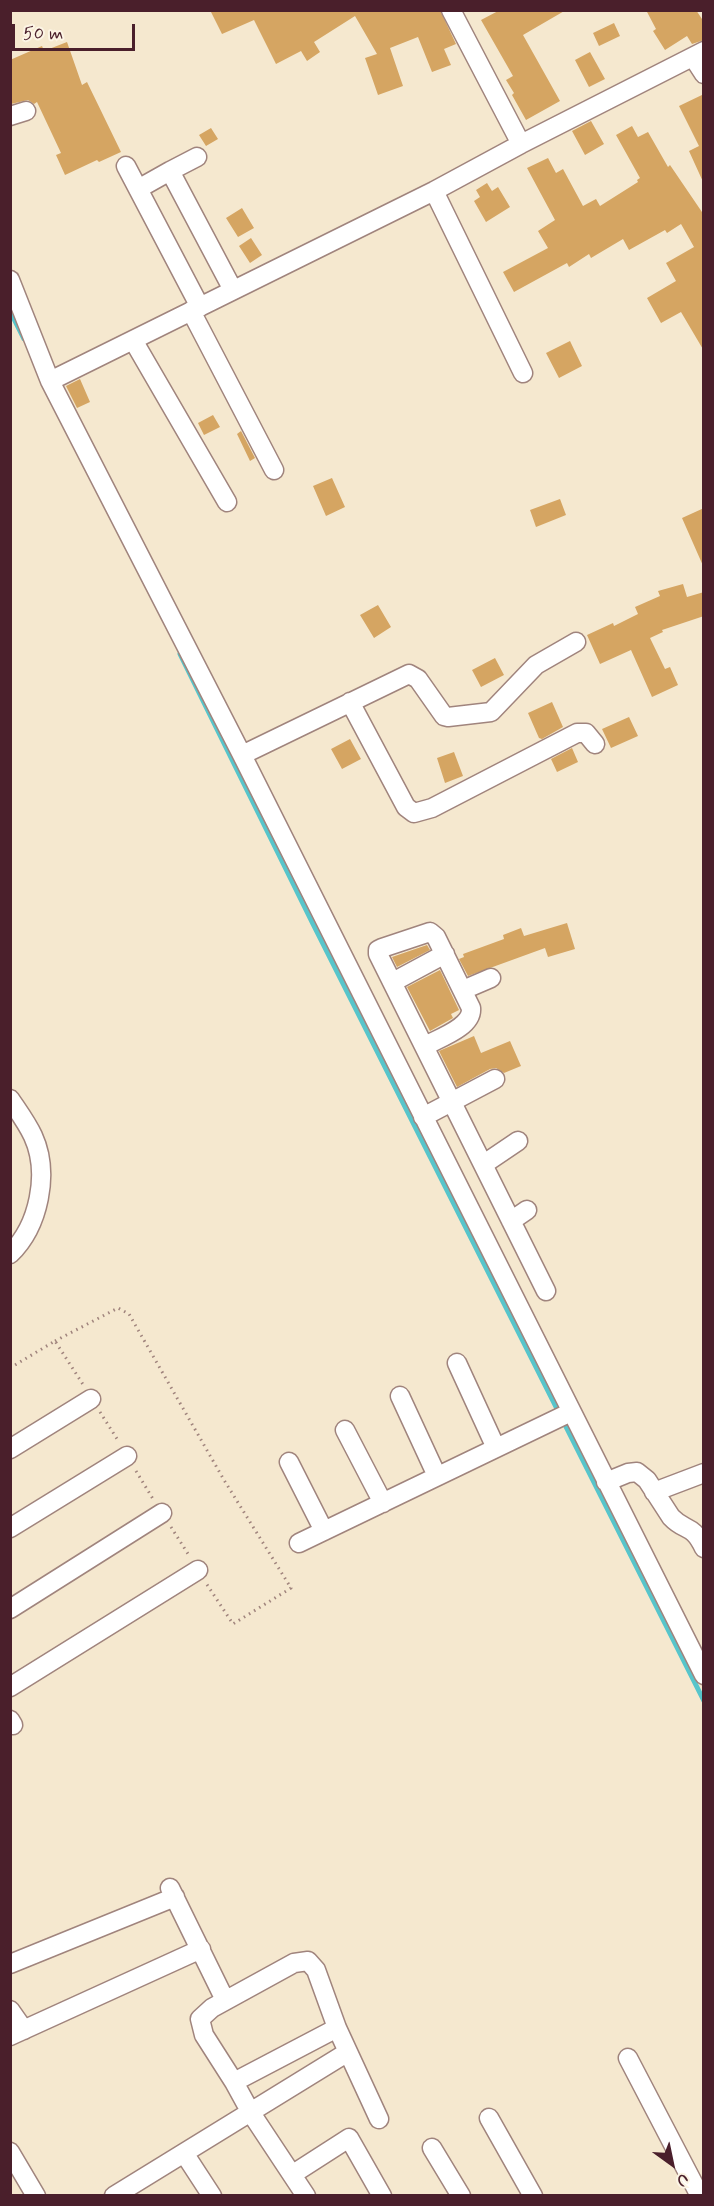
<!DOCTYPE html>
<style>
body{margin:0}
#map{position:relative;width:714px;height:2206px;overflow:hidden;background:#f5e8cf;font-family:Mynerve,sans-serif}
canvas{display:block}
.frame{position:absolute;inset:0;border:12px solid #4a1f2b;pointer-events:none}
.north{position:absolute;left:642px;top:2134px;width:60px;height:60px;-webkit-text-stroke:4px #fcf5e5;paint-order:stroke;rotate:147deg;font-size:16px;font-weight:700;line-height:24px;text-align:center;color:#4a1f2b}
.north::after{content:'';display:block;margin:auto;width:21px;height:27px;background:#4a1f2b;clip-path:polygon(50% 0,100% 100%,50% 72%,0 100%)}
.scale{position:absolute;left:12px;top:24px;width:123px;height:27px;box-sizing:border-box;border:3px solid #4a1f2b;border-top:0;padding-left:8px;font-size:18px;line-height:21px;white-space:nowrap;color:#4a1f2b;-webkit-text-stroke:4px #fcf5e5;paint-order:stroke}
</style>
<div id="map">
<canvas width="714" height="2206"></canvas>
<div class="frame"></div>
<div class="north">U</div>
<div class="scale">50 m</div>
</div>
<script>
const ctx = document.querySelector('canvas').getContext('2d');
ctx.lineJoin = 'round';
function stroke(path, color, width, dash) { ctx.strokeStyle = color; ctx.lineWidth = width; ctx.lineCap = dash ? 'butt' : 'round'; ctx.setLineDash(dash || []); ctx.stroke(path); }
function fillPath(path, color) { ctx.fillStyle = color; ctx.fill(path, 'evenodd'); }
stroke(new Path2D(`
 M10 311 24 339
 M180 654 313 924 704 1701`), '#57c5cb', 5);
fillPath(new Path2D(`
 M210 10H440L456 44 444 49 451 65 432 72 418 37 390 48 403 86 378 95 365 58 377 54 355 16 314 42 320 52 307 61 301 51 276 64 254 20 222 34Z
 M500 10H566L523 35 560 101 526 120 512 95 514 93 506 80 513 76 481 20Z
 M646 10H696L704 22V40L692 44 687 36 665 50 653 31 656 29Z
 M614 23 620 36 599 46 593 33Z
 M67 42 82 85 87 82 121 152 99 162 97 160 65 175 56 155 61 153 37 102 34 104 28 100 11 104 10 102V60L42 46 44 51Z
 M590 52 605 79 589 87 575 60Z
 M704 94V184L689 151 699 146 679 106Z
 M591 121 604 144 585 155 572 131Z
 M632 126 638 137 648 132 668 167 670 165 704 215V351L681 312 661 323 647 298 676 281 666 263 694 247 681 224 667 233 665 230 629 250 623 239 591 258 589 254 569 267 567 263 514 292 503 272 548 248 538 231 555 220 527 168 548 158 556 173 563 169 583 206 596 199 600 206 638 182 637 180 640 178 616 135Z
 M211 128 218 139 206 146 199 135Z
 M487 183 492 191 498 187 510 207 486 222 474 201 480 197 476 190Z
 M242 208 254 228 238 237 226 218Z
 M251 238 262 255 250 263 239 246Z
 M570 341 582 366 559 378 546 353Z
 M80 379 90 402 77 408 66 386Z
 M213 415 220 427 204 435 198 423Z
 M241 431 255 458 250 461 237 434Z
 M332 478 345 507 326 516 313 486Z
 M560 499 566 515 536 527 530 510Z
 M704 508V568L682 518Z
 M683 584 687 597 704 592V616L662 630 663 632 650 638 665 669 670 667 678 685 652 697 631 650 600 664 587 635 613 623 614 626 638 614 635 607 660 596 658 591Z
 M378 605 391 627 374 638 360 615Z
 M495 658 504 675 481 687 472 670Z
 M552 702 563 727 542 739 539 738 528 713Z
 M629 717 638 736 611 748 602 729Z
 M350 739 361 759 342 769 331 749Z
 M572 748 578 762 557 772 551 759Z
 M454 752 463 776 445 783 437 758Z
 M567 923 575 949 548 957 545 948 468 976 459 959 464 957 463 954 504 939 503 935 521 928 524 936Z
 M427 945 430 950 397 967 392 957Z
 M440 970 459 1010 451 1014 453 1018 430 1031 407 987Z
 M474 1036 481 1053 510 1041 521 1066 504 1073 496 1068 490 1069 457 1087 439 1051Z`), '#d5a562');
const street = new Path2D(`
 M451 10 521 144
 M693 57 704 74
 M10 116 26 111
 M197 157 170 171 233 290
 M126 166 200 307
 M138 189 170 171
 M434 191 523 373
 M10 280 50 381 242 755 704 1675
 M191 311 274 470
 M133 340 227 502
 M50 381 434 191 521 144 704 51
 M350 702 406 807 414 813 432 808 577 733H586L595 744
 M242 755 409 674 418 679 444 716 448 717 491 712 536 665 576 642
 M393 982 445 954
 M463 990 491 978
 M425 1046C439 1038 473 1027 471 1008L436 937 430 932 382 948 378 950V954L546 1291
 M10 1099C18 1111 27 1123 33 1136 50 1173 39 1226 10 1254
 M423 1117 495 1079
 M484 1164 518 1141
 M511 1221 527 1210
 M457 1363 496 1448
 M400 1396 437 1476
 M345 1430 383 1503
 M10 1449 91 1399
 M289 1462 324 1531
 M606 1482 628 1473 637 1472 647 1480 671 1517C685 1532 692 1523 704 1548
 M654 1492 704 1473
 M10 1528 127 1456
 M299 1543 571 1412
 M10 1609 162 1513
 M10 1687 198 1570
 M10 1720 13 1725
 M170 1888 225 2000
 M10 1964 175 1897
 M10 2010 24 2030
 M10 2036 201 1949
 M628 2058 700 2196
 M234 2082 337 2028
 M489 2118 533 2196
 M432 2148 461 2196
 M10 2152 36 2196
 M184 2153 212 2196
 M293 2174 349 2138 382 2196
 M114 2196 348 2052
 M306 2196 251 2113 234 2082 204 2035 200 2019 212 2008 294 1963 308 1961 316 1970 337 2028 379 2119`);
stroke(street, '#a0847d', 21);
stroke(new Path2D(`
 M55 1341 118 1308 129 1314 224 1480 291 1588 233 1624 206 1583
 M10 1368 55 1341 84 1386
 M100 1412 119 1442
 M136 1471 153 1499
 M171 1527 190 1557`), '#a0847d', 3, [1.5, 4.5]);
stroke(street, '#fff', 18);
</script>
